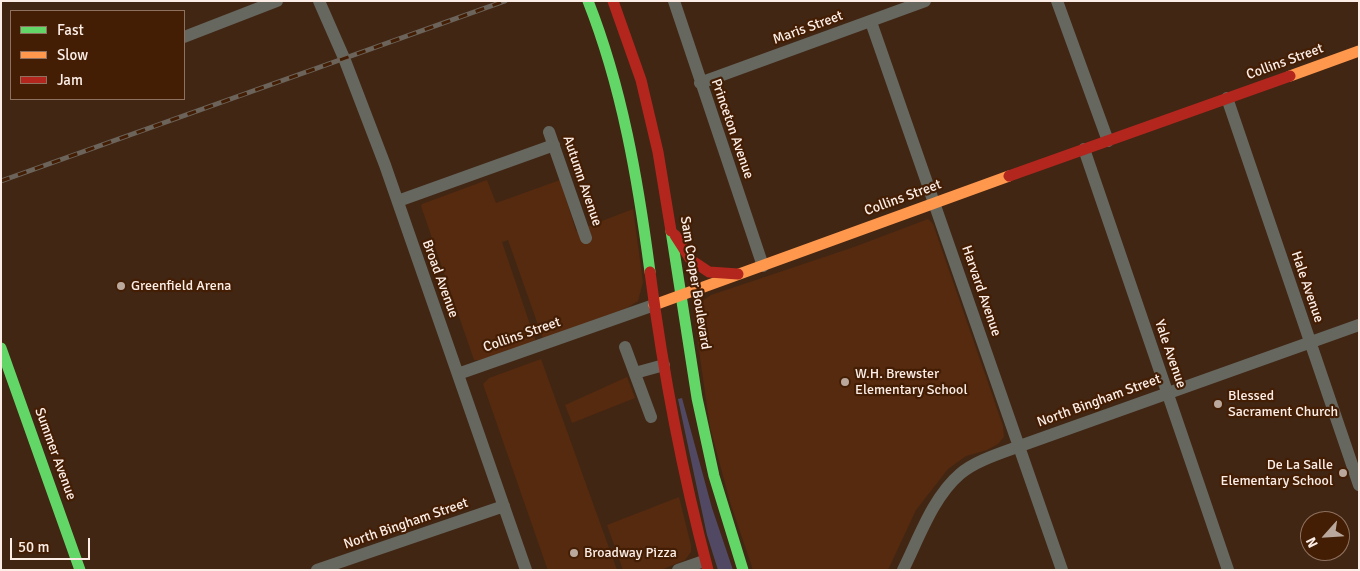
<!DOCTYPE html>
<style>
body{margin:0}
#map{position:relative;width:1360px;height:571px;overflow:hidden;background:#412614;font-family:Signika,sans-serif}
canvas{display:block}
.frame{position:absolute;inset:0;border:2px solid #fceee7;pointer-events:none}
.legend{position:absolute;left:10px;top:10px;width:175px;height:90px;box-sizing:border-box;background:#441e04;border:1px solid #8e715f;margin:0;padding:6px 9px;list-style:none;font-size:15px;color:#fceee7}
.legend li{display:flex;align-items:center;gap:10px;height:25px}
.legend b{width:25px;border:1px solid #8e715f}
.north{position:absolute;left:1300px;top:511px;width:50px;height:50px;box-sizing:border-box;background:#441e04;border:1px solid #8e715f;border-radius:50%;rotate:244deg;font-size:14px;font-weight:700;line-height:20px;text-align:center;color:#fceee7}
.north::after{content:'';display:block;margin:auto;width:18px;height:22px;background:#bba89d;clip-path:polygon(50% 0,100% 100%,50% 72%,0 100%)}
.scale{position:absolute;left:10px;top:538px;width:80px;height:22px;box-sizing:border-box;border:2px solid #fceee7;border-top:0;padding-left:6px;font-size:15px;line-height:18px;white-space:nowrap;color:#fceee7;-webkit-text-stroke:4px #441e04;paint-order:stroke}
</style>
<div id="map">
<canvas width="1360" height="571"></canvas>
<div class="frame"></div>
<ul class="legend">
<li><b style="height:6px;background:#63d668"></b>Fast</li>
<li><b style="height:6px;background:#ff974d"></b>Slow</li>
<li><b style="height:6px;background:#b3261e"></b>Jam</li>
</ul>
<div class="north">N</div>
<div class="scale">50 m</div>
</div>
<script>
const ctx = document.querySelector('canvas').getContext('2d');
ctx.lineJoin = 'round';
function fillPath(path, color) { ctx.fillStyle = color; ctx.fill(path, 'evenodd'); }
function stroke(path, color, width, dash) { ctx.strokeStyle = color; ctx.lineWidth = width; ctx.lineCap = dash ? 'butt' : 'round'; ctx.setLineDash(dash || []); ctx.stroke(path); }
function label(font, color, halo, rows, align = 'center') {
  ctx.font = font + ' Signika,sans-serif'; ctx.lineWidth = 4.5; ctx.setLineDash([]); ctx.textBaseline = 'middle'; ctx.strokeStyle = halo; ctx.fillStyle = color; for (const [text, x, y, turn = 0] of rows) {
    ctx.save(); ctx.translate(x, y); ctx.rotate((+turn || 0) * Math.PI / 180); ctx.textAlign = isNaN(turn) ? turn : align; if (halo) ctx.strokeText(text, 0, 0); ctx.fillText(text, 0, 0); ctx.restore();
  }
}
fillPath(new Path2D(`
 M487 180 496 203 560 180 576 231 633 209 643 282 638 301 627 308 543 339 508 240 502 242 536 342 480 360H474L421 206 422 204Z
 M928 219 933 224 1003 426 1004 437 998 444 987 450 966 456 948 469 916 510 888 570H753L730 502 710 427 694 316 702 301 711 295 854 247Z
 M541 359 617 570H548L546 565 483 384 489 378Z
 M627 377 635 398 572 423 565 405Z
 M679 497 691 545V552L685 560 661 570H623L607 525Z`), '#552a0f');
fillPath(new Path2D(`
 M682 398 712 508 733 570H718L707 535 678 399Z`), '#514964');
stroke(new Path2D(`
 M319 1 344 58 385 165 526 570
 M674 1 763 266
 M1057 1 1108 141
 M871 22 1062 570
 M184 37 277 1
 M700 83 925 1
 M1227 98 1359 485
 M549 132 586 238
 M1084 149 1228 570
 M398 201 554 145
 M625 347 651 417
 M635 373 664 365
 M458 374 654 305
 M317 570 504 506
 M678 570 704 561
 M903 570C919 538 933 497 960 474 975 461 1001 453 1020 446L1359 325`), '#66675f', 12);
stroke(new Path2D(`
 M588 1C622 87 638 180 650 272
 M671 231 697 398 714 476 743 570
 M1 348 80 570`), '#63d668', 11);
stroke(new Path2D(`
 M1290 76 1359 51
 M654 305 1009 176`), '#ff974d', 11);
stroke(new Path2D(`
 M613 1 641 80 658 152 671 231
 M1009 176 1290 76
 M675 235 691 260 709 272 738 274
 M650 272C663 372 682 472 708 570`), '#b3261e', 11);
const rail = new Path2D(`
 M1 181 505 1`);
stroke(rail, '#6c645a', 5);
stroke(rail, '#441e04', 3, [9]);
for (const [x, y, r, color] of [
 [121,286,5,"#bba89d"],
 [845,382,5,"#bba89d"],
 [1218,404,5,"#bba89d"],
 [1343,473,5,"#bba89d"],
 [574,553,5,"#bba89d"]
]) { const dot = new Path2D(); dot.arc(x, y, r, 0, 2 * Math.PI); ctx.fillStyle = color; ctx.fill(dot); stroke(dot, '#441e04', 2); }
label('14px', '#fceee7', '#441e04', [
 ["Maris Street",808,28,-20],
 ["Collins Street",1285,62,-20],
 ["Princeton Avenue",732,129,71],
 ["Autumn Avenue",582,181,71],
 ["Collins Street",903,198,-20],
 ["Broad Avenue",440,279,70],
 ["Sam Cooper Boulevard",695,283,81],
 ["Hale Avenue",1307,287,71],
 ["Harvard Avenue",981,291,71],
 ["Collins Street",522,335,-19],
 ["Yale Avenue",1170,354,71],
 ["North Bingham Street",1099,401,-20],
 ["Summer Avenue",55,454,70],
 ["North Bingham Street",406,524,-19]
]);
label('14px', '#fceee7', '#441e04', [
 ["Greenfield Arena",131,286],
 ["W.H. Brewster",855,374],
 ["Elementary School",855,390],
 ["Blessed",1228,396],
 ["Sacrament Church",1228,412],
 ["De La Salle",1333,465,"right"],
 ["Elementary School",1333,481,"right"],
 ["Broadway Pizza",584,553]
], 'left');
</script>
